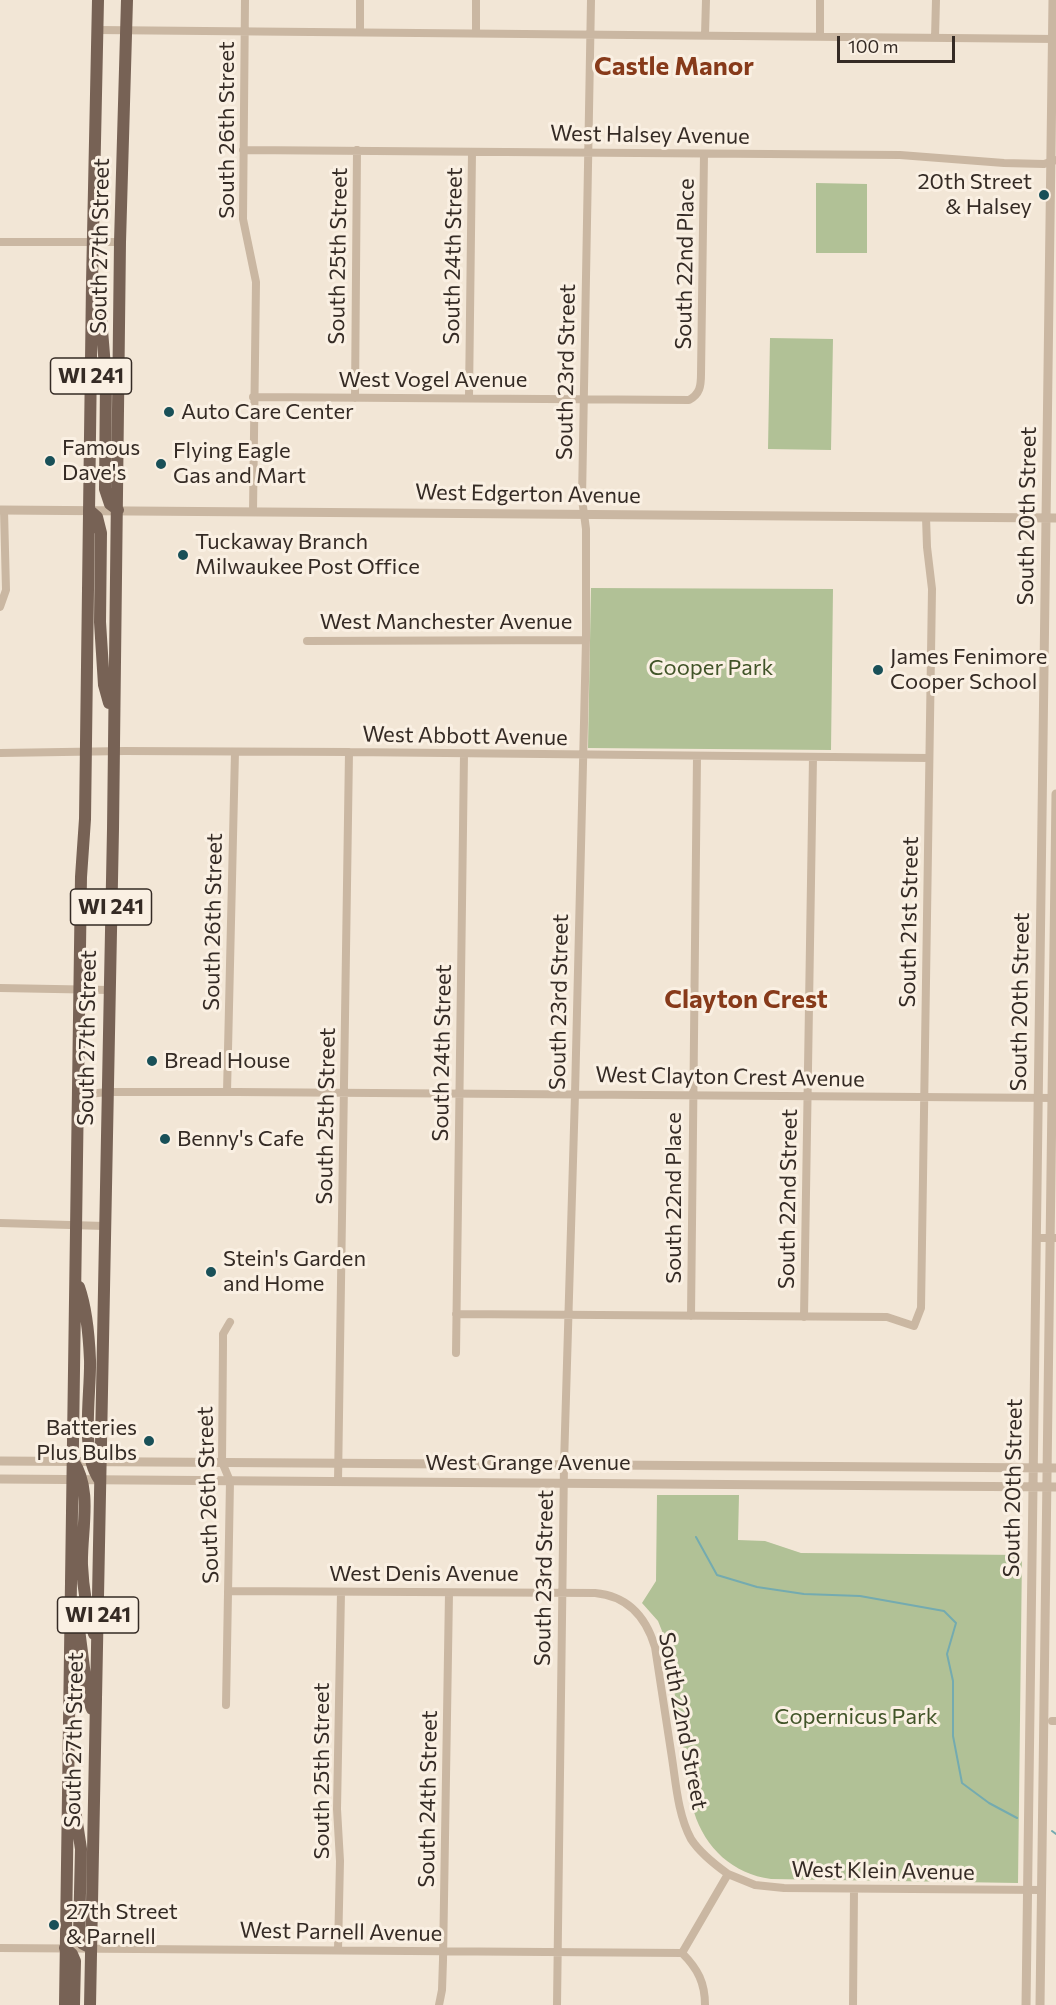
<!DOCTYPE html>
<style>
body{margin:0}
#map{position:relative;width:1056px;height:2005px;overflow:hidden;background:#f2e6d6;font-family:Commissioner,sans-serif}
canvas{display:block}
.scale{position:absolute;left:837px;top:36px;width:118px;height:27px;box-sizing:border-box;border:3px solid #352b25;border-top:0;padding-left:8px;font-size:18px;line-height:21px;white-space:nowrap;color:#352b25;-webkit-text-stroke:4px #faf0e3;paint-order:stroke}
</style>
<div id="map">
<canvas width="1056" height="2005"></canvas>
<div class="scale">100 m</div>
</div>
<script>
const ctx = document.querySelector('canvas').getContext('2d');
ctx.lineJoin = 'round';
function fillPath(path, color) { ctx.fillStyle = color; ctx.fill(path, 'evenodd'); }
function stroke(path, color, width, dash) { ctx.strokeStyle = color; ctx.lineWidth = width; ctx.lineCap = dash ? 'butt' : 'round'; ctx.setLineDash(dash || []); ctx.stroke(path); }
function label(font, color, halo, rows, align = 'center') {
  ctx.font = font + ' Commissioner,sans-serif'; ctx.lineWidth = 6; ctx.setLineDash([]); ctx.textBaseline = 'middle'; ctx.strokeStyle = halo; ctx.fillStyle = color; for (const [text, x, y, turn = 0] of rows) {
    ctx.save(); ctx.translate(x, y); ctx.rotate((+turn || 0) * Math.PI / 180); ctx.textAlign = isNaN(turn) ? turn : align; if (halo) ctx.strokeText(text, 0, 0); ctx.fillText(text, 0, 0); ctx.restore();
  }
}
fillPath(new Path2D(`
 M816 183 867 184V253H816Z
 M770 338 833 339 831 450 768 449Z
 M591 588 833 589 831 750 588 748Z
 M657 1495H739L738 1540 765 1541 801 1553 1022 1555 1018 1883 771 1879C733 1874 705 1848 694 1812L666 1641 658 1621 642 1603 656 1581Z`), '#b1c196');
stroke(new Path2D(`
 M696 1537 717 1575 757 1587 804 1594 860 1596 944 1611 956 1623 947 1654 953 1681V1736L962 1783 989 1803 1017 1818
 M1052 1831 1056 1834`), '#74abb0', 2);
stroke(new Path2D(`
 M245 0 243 219 256 282 253 511
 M98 30 1056 39
 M360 32V0
 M476 33V0
 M705 35 706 0
 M820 37V0
 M935 38 936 0
 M243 150 900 155 1004 163 1044 164 1056 160
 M0 242H120
 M253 397 689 400C700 394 701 386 701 374L704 154
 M469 397 472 152
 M355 398 357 150
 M0 607 6 590 4 510
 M307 641 586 640
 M0 753 125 751 349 752 929 758
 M0 988 109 990
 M227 1092 235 752
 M79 1095 107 1092H237L1056 1098
 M0 1223 105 1226
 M1036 1238H1056
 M456 1314 887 1317 914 1326 921 1308 932 589 927 547 926 517
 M691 1316 697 757
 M804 1317 813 757
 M456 1353 464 754
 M338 1481 349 752
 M229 1591 595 1593C628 1596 646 1617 655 1647 661 1684 666 1721 672 1758 676 1784 678 1815 691 1839 700 1853 714 1864 728 1874L682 1953C698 1969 705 1983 705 2005
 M226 1705 230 1481 222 1462 223 1345V1334L230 1322
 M1052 1721H1056
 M728 1874 755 1885 784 1888 1041 1890
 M0 1948 682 1953
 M338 1950 340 1861 337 1809 341 1592
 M439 2005 442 1990 443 1960 449 1593
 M557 2005 564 1464 575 1094 586 640V529L582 499 591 0
 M853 2005 854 1889`), '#cab7a2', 8);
stroke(new Path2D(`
 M0 510 1056 518
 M0 1461 1056 1468
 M0 1479 1056 1487
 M1026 2005 1053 0
 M1040 2005 1056 794`), '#cab7a2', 9);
stroke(new Path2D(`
 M95 292 100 306 106 379 105 489 110 504 118 510
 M89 510 97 517 101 533 100 622 104 685 109 703
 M79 1287C87 1310 89 1336 90 1360 91 1393 80 1452 99 1479
 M73 1461C93 1490 81 1531 82 1565 83 1588 87 1612 94 1634
 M70 1613 76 1619 79 1629 88 1699 92 1709
 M73 1797 81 1849 79 1936 83 1944 91 1948
 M65 1948 72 1954 75 1961 74 2005
 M65 2005 81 877 85 819 92 283 98 0
 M90 2005 113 829 120 242 127 0`), '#776255', 12);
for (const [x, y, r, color] of [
 [1044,195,6,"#195058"],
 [169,412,6,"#195058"],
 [50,461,6,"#195058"],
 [161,464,6,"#195058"],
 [183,555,6,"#195058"],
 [878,670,6,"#195058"],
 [152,1061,6,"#195058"],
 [165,1139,6,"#195058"],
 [211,1272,6,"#195058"],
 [149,1441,6,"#195058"],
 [54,1925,6,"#195058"]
]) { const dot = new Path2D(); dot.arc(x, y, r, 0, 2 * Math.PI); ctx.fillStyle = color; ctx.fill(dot); stroke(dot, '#faf0e3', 2); }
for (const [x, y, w] of [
 [91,376,81],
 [111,907,81],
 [98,1615,81]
]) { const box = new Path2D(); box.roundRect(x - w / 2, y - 18, w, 36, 4.5); ctx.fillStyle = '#faf0e3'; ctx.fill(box); stroke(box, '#352b25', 1.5); }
label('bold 21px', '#352b25', null, [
 ["WI 241",91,376],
 ["WI 241",111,907],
 ["WI 241",98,1615]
]);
label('22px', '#352b25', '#faf0e3', [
 ["South 26th Street",227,130,-90],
 ["West Halsey Avenue",650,135,1],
 ["South 27th Street",100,246,-89],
 ["South 25th Street",338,256,-89],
 ["South 24th Street",453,256,-89],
 ["South 22nd Place",685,264,-89],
 ["South 23rd Street",566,372,-89],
 ["West Vogel Avenue",433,380],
 ["West Edgerton Avenue",528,494,1],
 ["South 20th Street",1027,516,-89],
 ["West Manchester Avenue",446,622],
 ["West Abbott Avenue",465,736,1],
 ["South 26th Street",213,922,-89],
 ["South 21st Street",909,922,-89],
 ["South 23rd Street",559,1002,-89],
 ["South 20th Street",1020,1002,-89],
 ["South 27th Street",87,1038,-89],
 ["South 24th Street",442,1053,-89],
 ["West Clayton Crest Avenue",730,1077,1],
 ["South 25th Street",326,1116,-89],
 ["South 22nd Place",674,1198,-90],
 ["South 22nd Street",788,1199,-89],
 ["West Grange Avenue",528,1463],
 ["South 20th Street",1013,1488,-89],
 ["South 26th Street",208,1495,-92],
 ["West Denis Avenue",424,1574],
 ["South 23rd Street",544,1578,-89],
 ["South 22nd Street",683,1721,79],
 ["South 27th Street",74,1740,-89],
 ["South 25th Street",322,1771,-90],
 ["South 24th Street",428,1799,-89],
 ["West Klein Avenue",883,1871,1],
 ["West Parnell Avenue",341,1932,1]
]);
label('22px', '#352b25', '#faf0e3', [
 ["20th Street",1032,182,"right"],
 ["& Halsey",1032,207,"right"],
 ["Auto Care Center",181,412],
 ["Famous",62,448],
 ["Dave's",62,473],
 ["Flying Eagle",173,451],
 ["Gas and Mart",173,476],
 ["Tuckaway Branch",195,542],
 ["Milwaukee Post Office",195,567],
 ["James Fenimore",890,657],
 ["Cooper School",890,682],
 ["Bread House",164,1061],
 ["Benny's Cafe",177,1139],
 ["Stein's Garden",223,1259],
 ["and Home",223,1284],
 ["Batteries",137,1428,"right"],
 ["Plus Bulbs",137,1453,"right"],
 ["27th Street",66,1912],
 ["& Parnell",66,1937]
], 'left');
label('22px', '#415428', '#faf0e3', [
 ["Cooper Park",711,668],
 ["Copernicus Park",856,1717]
]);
label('bold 26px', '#873a1a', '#faf0e3', [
 ["Castle Manor",674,66],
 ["Clayton Crest",746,999]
]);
</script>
